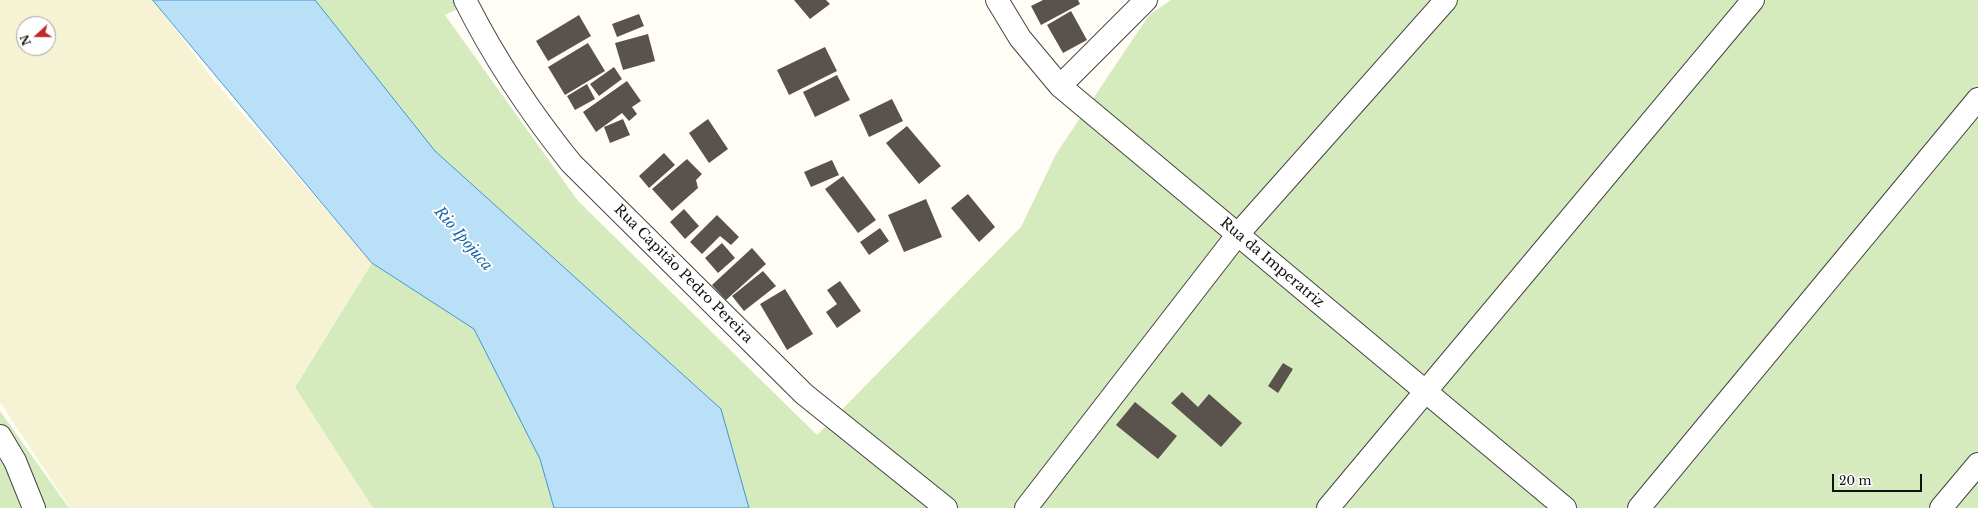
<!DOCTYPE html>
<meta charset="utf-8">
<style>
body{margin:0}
#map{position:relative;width:1978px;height:508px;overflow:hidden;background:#fffdf5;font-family:"Libre Baskerville",serif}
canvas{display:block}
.north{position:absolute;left:16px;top:16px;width:40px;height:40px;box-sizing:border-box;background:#fff;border:1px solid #a0a0a0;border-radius:50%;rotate:249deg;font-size:11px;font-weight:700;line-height:16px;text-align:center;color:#111}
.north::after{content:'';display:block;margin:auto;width:14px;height:18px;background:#c4262e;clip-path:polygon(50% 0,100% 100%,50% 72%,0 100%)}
.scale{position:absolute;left:1832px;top:474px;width:90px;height:18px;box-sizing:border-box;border:2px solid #111;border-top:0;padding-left:5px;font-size:12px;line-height:14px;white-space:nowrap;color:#111;-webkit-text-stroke:3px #fff;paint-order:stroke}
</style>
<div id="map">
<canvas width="1978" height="508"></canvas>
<div class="north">N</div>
<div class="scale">20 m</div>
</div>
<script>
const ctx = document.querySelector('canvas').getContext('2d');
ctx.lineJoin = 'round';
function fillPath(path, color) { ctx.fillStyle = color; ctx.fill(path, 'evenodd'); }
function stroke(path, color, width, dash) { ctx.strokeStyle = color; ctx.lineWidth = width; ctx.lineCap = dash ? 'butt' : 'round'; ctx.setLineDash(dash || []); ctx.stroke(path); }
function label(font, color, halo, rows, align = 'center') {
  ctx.font = font + ' "Libre Baskerville",serif'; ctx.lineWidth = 4; ctx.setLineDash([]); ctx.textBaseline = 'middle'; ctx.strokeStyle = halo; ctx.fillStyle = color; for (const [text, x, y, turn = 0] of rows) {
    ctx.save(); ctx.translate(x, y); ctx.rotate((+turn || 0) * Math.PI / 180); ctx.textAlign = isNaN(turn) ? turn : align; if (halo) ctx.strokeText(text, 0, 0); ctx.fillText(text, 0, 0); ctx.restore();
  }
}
fillPath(new Path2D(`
 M0 0H153L215 82 372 263 295 386 373 508H70L0 402ZM24 24H48V48H24Z`), '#f6f3d4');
fillPath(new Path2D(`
 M302 0H476L445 15 578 201 817 435 1021 227 1056 154 1149 15 1171 0H1978V508H749L721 409 435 151Z
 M372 263 474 329 540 459 554 508H373L295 387Z
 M0 411 69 508H0Z`), '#d5ebbd');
const water = new Path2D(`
 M153 0H315L435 151 721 409 749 508H554L540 459 474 329 372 263Z`);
fillPath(water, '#b9e0f7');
stroke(water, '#3f96cf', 1);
fillPath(new Path2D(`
 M794 0H826L830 4 810 19Z
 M1043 0H1078L1080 4 1041 25 1031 6Z
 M1071 11 1087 40 1063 53 1047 25Z
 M639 14 644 26 617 37 612 24Z
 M579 15 591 36 548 61 536 41Z
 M648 34 655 61 623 70 615 43Z
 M588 43 605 71 565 95 548 67Z
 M825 47 837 71 789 95 777 70Z
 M614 67 622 79 599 96 590 84Z
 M837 75 850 100 815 117 803 92Z
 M627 81 641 101 632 107 637 114 629 121 622 113 596 132 583 112Z
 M587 84 595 99 575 110 567 96Z
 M892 99 903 121 869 137 859 115Z
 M623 119 630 135 610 143 604 127Z
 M708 119 728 149 709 163 689 133Z
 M907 126 941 166 919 184 886 143Z
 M664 153 675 165 649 188 639 176Z
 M687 159 702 174 696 180 698 188 672 211 652 189Z
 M832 160 839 175 811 187 804 172Z
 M843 176 876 220 858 233 825 189Z
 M968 194 995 227 979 242 951 208Z
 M926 199 942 237 904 252 888 215Z
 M684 209 699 226 685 239 670 222Z
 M717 215 739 237 731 245 720 236 702 254 690 242Z
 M880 228 889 241 869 255 860 242Z
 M722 243 735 258 718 273 705 258Z
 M752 248 766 264 726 300 712 285Z
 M763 271 776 286 744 311 732 296Z
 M840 281 861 311 837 328 826 312 837 304 827 290Z
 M785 289 813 334 787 350 760 304Z
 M1283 363 1293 369 1278 393 1268 386Z
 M1182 392 1198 407 1209 394 1242 423 1221 447 1171 403Z
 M1135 402 1177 436 1158 459 1116 425Z`), '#5a524d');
const minor = new Path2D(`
 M997 0 1020 38 1060 86 1565 508
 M1060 86 1146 0
 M0 436 15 461 34 508
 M1026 508 1238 234 1446 0
 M1328 508 1753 0
 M1639 508 1978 99
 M1941 508 1978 464`);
const tertiary = new Path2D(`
 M465 0C494 58 530 112 571 163L804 394 946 508`);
stroke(minor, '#444', 24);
stroke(tertiary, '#444', 24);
stroke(minor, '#fff', 22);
stroke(tertiary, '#fff', 22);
label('14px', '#111', '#fff', [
 ["Rua da Imperatriz",1272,263,40],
 ["Rua Capitão Pedro Pereira",683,274,45]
]);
label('italic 15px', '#1768a6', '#fff', [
 ["Rio Ipojuca",463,239,49]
]);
</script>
